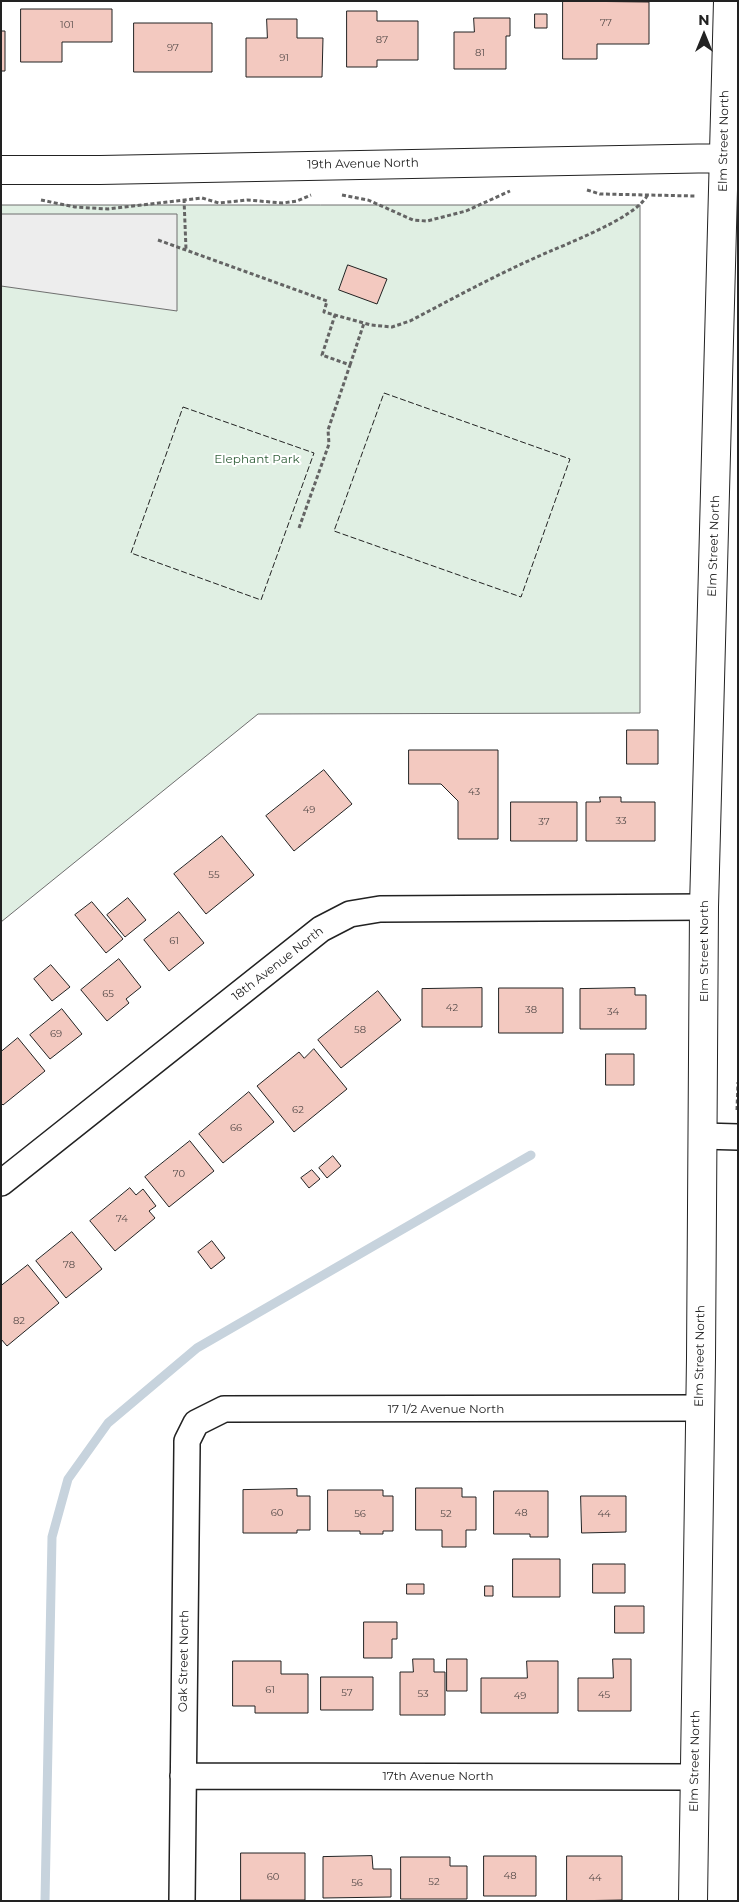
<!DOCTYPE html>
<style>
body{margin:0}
#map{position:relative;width:739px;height:1902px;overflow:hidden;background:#fff;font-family:Montserrat,sans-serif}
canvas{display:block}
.frame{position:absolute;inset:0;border:2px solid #222;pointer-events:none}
.north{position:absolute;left:679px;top:10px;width:50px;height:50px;-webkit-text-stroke:4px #fff;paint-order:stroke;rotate:0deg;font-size:14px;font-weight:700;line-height:20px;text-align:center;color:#222}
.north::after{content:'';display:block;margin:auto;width:18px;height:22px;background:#222;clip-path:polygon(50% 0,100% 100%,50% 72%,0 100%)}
</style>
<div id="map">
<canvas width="739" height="1902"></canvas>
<div class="frame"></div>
<div class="north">N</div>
</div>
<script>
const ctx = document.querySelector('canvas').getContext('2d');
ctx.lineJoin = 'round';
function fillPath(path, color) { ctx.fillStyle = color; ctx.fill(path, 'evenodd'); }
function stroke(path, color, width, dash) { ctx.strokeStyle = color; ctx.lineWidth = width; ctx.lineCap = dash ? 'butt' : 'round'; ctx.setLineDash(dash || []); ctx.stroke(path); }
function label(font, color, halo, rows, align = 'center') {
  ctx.font = font + ' Montserrat,sans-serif'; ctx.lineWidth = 4; ctx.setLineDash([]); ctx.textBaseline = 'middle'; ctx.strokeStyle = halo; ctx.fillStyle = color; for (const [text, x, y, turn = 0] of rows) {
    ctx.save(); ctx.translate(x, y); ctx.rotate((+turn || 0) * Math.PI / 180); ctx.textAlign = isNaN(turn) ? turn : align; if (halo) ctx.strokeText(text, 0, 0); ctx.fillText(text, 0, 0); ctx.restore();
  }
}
const green = new Path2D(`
 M1 205H640V713L258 714 1 922Z`);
fillPath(green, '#e0efe3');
stroke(green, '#6f6f6f', 1);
const parking = new Path2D(`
 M1 214H177V311L1 286Z`);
fillPath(parking, '#ededed');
stroke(parking, '#6f6f6f', 1);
stroke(new Path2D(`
 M45 1901 52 1537 68 1479 108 1423 197 1348 531 1155`), '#c7d3dd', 9);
const building = new Path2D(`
 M563 1 649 2V44H597V59H563Z
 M21 9H112V42H62V62H21Z
 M347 11H377V21H418V60H377V67H347Z
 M535 14H547V28H535Z
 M474 18H510V36H506V69H454V32H474Z
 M267 19H297V38H323L322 77H246V38H267Z
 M134 23H212V72H134Z
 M1 31H5V71H1Z
 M348 265 387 279 377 304 339 290Z
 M627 730H658V764H627Z
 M409 750H498V839H458V801L441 784H409Z
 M324 770 352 804 294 851 266 816Z
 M600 797H621V802H655V841H586V802H600Z
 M511 802H577V841H511Z
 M222 836 254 875 206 914 174 874Z
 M128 898 146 920 125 937 107 915Z
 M92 902 123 939 106 953 75 915Z
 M179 912 204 943 169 971 144 940Z
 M119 959 141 987 126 999 129 1003 107 1021 81 990Z
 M51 965 70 987 52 1001 34 979Z
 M482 988V1027H422V989Z
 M499 988H563V1033H499Z
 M635 988V995H646V1029H580V989Z
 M378 991 401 1020 341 1068 318 1040Z
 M62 1009 82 1034 50 1059 30 1035Z
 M18 1038 45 1071 3 1105 1 1103V1052Z
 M314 1049 347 1089 294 1132 257 1086 299 1052 304 1058Z
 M606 1054H634V1085H606Z
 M249 1092 274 1122 223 1163 199 1134Z
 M190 1141 214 1171 169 1207 145 1177Z
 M333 1156 341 1166 327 1178 319 1168Z
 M312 1170 320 1179 309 1188 301 1178Z
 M130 1188 136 1195 143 1189 156 1206 149 1211 155 1218 115 1251 90 1221Z
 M72 1232 102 1269 66 1298 36 1261Z
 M212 1241 225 1258 211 1269 198 1252Z
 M28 1265 59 1303 7 1346 1 1339V1286Z
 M416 1488H462V1497H476V1530H466V1547H442V1530H416Z
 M297 1489V1496H310V1530H297V1533H243V1490Z
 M328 1490H383V1496H393V1531H383V1534H360V1531H328Z
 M494 1491H548V1537H530V1534H494Z
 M581 1496H626V1532L582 1533Z
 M513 1559H560V1597H513Z
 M593 1564H625V1593H593Z
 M407 1584H424V1594H407Z
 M485 1586H493V1596H485Z
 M615 1606H644V1633H615Z
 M364 1622H397V1639H392V1658H364Z
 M413 1659H434V1672H445V1715H400V1672H413Z
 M447 1659H467V1691H447Z
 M613 1659H631V1711H578V1678H613Z
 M233 1661H281V1674H308V1713H255V1706H233Z
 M527 1661H558V1713H481V1678H527Z
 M321 1677H373V1710H321Z
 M241 1853H305V1900H241Z
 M372 1856 373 1869H391V1897L323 1898V1857Z
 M484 1856H536V1896H484Z
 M567 1856H622V1900L567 1901Z
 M401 1857H450V1866H467V1899H401Z`);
fillPath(building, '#f3c9c0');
stroke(building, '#222', 1);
const street = new Path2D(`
 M702 1136 738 1137
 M1 1183 321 929 350 914 380 909 704 907
 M183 1776 694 1777
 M182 1901 187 1447V1441L196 1423 224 1409 699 1408`);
const secondary = new Path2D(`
 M1 170H100L724 158
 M693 1901 701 1358 704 907 728 1`);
stroke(street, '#222', 28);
stroke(secondary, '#222', 30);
stroke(new Path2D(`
 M587 190 600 194 695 196
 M342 195 368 200 413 220 427 221 466 211 510 191
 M184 199 186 249
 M41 200 75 207 108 209 202 198 219 203 247 200 283 203 297 201 311 195
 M158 240 327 301 324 312 371 325 392 327 410 321C452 299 494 276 537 257 563 245 634 219 647 196
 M350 365 364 323
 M299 528 329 444 328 430 350 365 322 355 335 315
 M737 1110 738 1082`), '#646464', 3, [4, 2.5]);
stroke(street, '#fff', 25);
stroke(secondary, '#fff', 28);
stroke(new Path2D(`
 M384 393 570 459 521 597 334 531Z
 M183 407 314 453 261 600 131 553Z`), '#222', 1, [6, 2.5]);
label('10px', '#564c4a', null, [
 ["77",606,23],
 ["101",67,25],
 ["87",382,40],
 ["97",173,48],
 ["81",480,53],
 ["91",284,58],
 ["43",474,792],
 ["49",309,810],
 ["33",621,821],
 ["37",544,822],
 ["55",214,875],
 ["61",174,941],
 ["65",108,994],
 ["42",452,1008],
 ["38",531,1010],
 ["34",613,1012],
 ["58",360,1030],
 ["69",56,1034],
 ["62",298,1110],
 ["66",236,1128],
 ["70",179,1174],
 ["74",122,1219],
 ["78",69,1265],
 ["82",19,1321],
 ["60",277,1513],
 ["48",521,1513],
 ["56",360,1514],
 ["52",446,1514],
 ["44",604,1514],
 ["61",270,1690],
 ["57",347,1693],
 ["53",423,1694],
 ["45",604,1695],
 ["49",520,1696],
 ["48",510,1876],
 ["60",273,1877],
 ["44",595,1878],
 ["52",434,1882],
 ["56",357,1883]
]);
label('12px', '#222', '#fff', [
 ["Elm Street North",724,141,-89],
 ["19th Avenue North",363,164,-1],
 ["Elm Street North",714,546,-88],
 ["Elm Street North",704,951,-90],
 ["18th Avenue North",278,964,-38],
 ["Elm Street North",700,1356,-89],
 ["17 1/2 Avenue North",446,1409],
 ["Oak Street North",184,1661,-89],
 ["Elm Street North",695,1761,-89],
 ["17th Avenue North",438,1776]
]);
label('12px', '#2f5e38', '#fff', [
 ["Elephant Park",257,459]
]);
</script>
